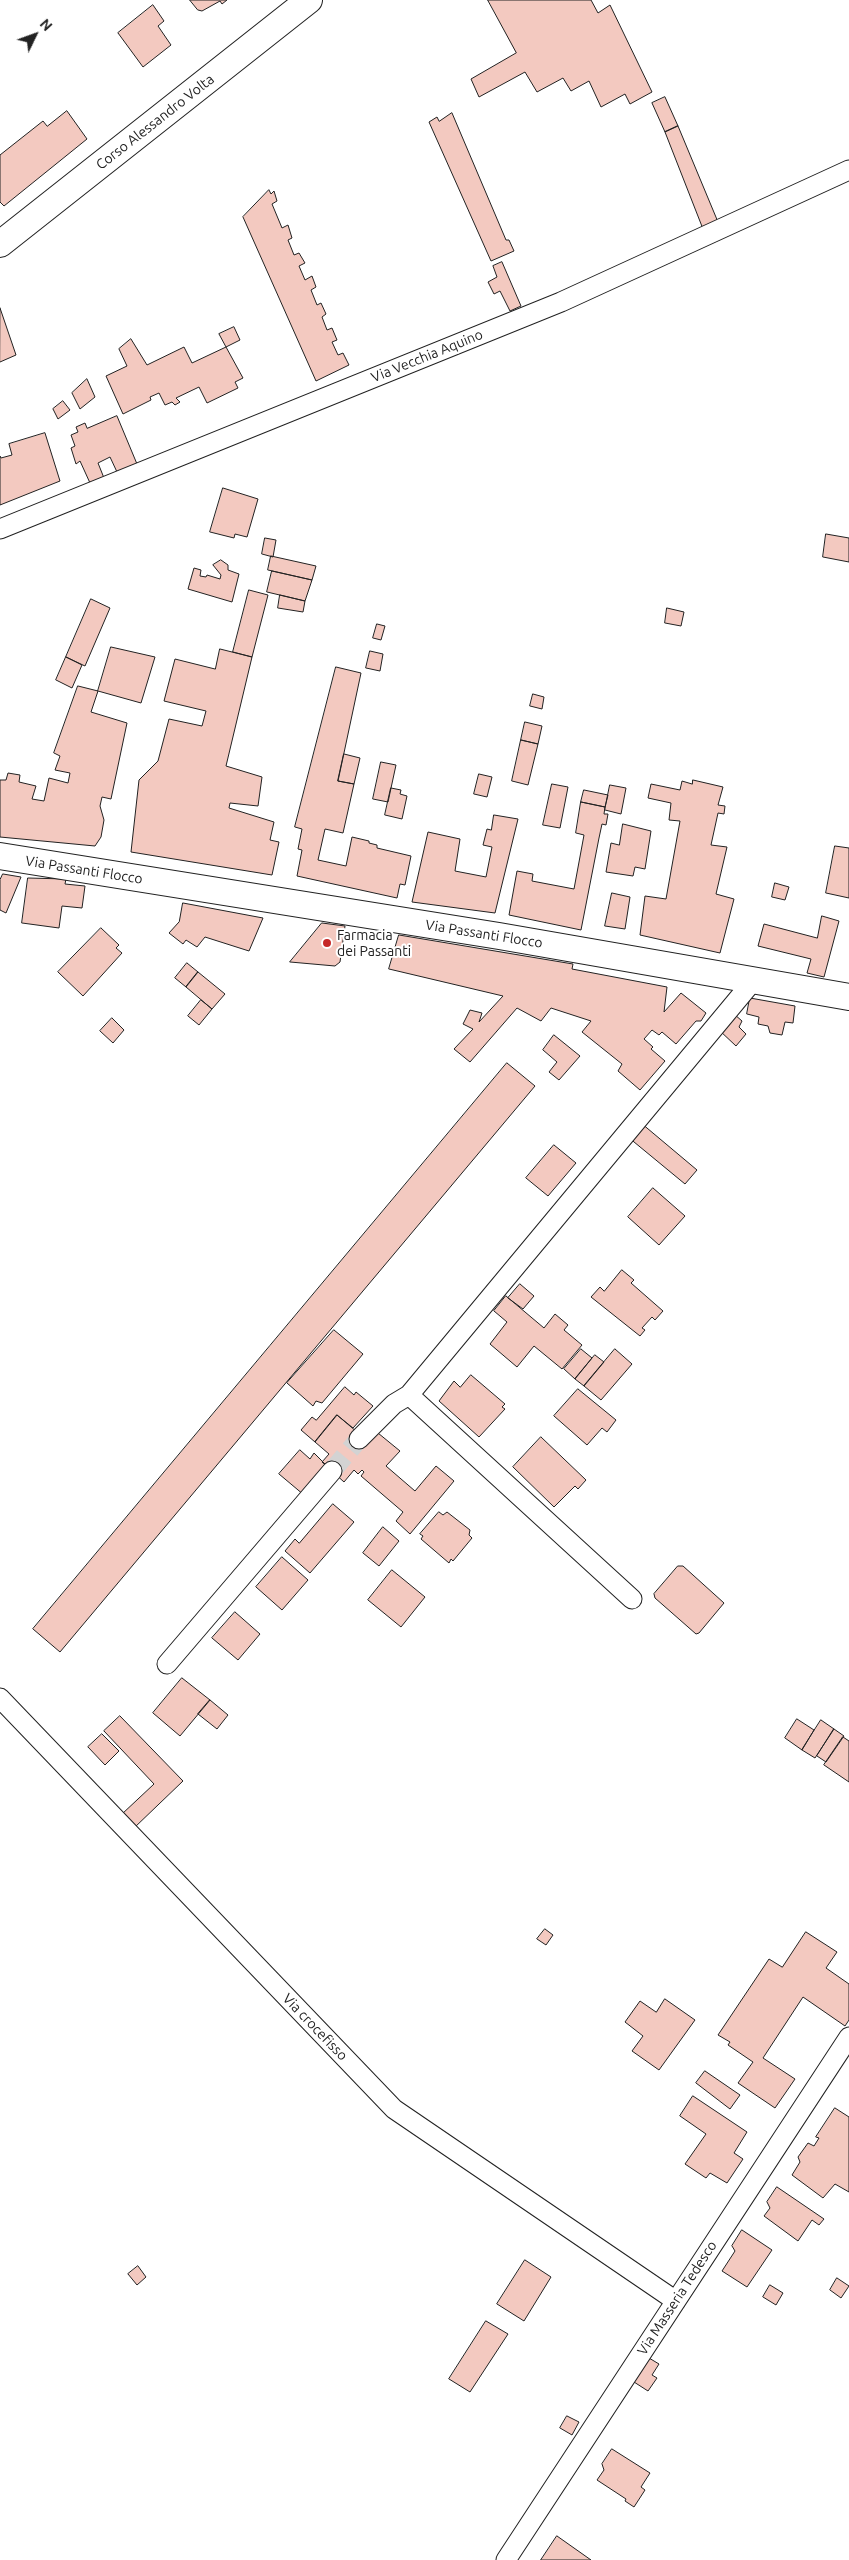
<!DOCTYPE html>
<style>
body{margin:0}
#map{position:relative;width:849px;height:2560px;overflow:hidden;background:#fff;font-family:Ubuntu,sans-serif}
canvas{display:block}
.north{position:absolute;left:10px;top:10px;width:50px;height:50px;-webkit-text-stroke:4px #fff;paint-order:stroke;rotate:48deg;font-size:14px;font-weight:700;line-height:20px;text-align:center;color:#222}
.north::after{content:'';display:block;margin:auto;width:18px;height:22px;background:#222;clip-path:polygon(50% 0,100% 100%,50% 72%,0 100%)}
</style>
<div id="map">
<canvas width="849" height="2560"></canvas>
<div class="north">N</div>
</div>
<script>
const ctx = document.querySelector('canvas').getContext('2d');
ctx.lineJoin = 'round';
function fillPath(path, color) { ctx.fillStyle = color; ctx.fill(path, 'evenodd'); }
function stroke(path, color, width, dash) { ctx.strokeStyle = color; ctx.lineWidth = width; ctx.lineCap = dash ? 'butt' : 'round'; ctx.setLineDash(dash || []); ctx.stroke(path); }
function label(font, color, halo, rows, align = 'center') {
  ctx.font = font + ' Ubuntu,sans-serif'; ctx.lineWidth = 4; ctx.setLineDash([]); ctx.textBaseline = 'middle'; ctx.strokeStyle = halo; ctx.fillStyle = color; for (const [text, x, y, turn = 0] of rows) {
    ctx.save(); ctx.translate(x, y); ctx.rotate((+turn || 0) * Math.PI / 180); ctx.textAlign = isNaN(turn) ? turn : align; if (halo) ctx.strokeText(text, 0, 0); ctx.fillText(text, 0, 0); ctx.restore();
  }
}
const building = new Path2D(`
 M190 0H227L222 4 220 1 202 11 198 10Z
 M488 0H591L598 13 610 5 652 92 630 104 625 94 601 107 589 81 571 91 563 78 537 92 525 72 479 97 471 79 516 53Z
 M153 5 164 21 158 26 171 45 143 67 118 33Z
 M665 97 678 126 665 132 652 103Z
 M67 111 87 139 4 206 0 202V155L43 121 47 126Z
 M452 113 506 240H509L514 251 491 261 429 122 437 117 439 121Z
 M678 126 718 222 703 229 665 132Z
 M269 190 271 194 274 191 277 201 272 204 282 228 288 225 292 238 288 240 294 255 299 253 305 263 299 266 305 280 312 276 316 287 311 290 317 305 321 303 326 314 322 317 327 330 332 328 337 340 332 342 338 355 343 353 349 365 316 381 243 217Z
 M502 262 521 306 510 311 500 291 494 294 488 282 497 277 493 266Z
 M0 308 16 355 0 362Z
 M234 327 240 340 226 347 219 334Z
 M131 339 147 365 184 347 192 363 226 347 243 378 235 382 238 388 207 403 199 387 176 398 180 402 175 405 172 402 165 405 159 393 150 397 151 400 123 414 106 376 127 366 119 349Z
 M87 379 95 397 80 409 72 393Z
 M63 401 70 410 58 419 53 409Z
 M117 416 137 464 117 472 110 457 98 463 104 478 90 483 80 461 76 464 71 448 75 446 71 435 78 432 76 427 85 423 87 428Z
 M45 433 60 481 0 505V456L1 458 12 455 9 444Z
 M223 488 258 499 247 537 235 534 234 538 210 532Z
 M826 534 849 538V562L823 557Z
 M265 538 276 540 273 557 262 554Z
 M271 556 316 566 312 580 268 570Z
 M221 560 228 565V570L239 574 232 602 188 589 194 568 201 570 200 576 206 577 207 575 220 579 221 575 213 565Z
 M272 571 312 580 305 601 267 592Z
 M249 590 268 595 252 657 233 652Z
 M280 595 305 601 303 612 278 608Z
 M91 599 110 608 85 666 66 657Z
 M667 608 684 612 681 626 665 623Z
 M377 624 385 626 381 640 373 638Z
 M111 647 155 657 141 703 98 691Z
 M220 649 252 657 226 766 262 777 258 806 230 803 229 808 274 822 270 840 279 842 272 875 131 852 139 780 158 761 169 719 202 726 206 711 164 701 175 659 215 669Z
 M370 651 383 654 380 671 366 668Z
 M66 657 82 665 72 688 56 680Z
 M336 667 361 673 338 781 354 784 343 833 325 829 318 860 346 866 352 837 369 841V843L377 845V848L411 856 405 885 400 884 397 898 297 876 302 850 298 849 302 829 295 827Z
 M78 686 98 691 91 712 127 723 111 799 102 797 100 806 104 820 101 837 95 846 0 837V780H6L8 773 20 775 19 782 36 786 32 799 44 801 49 778 68 783 70 773 55 770 60 756 54 753Z
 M533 694 544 697 542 709 530 706Z
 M525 722 542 726 538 744 521 740Z
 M521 740 538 744 528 785 512 781Z
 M344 754 360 758 354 784 338 781Z
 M381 762 396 765 388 802 373 799Z
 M479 774 492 777 487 797 474 794Z
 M693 780 723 787 718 805 725 806 724 814 718 813 711 845 727 847 716 894 734 899 720 953 640 935 645 896 666 899 680 821 669 820 671 803 648 798 651 784 680 790 682 781 692 784Z
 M552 784 568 787 560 828 543 825Z
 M610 785 626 788 621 814 605 810Z
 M391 788 401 790 400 794 407 796 402 819 385 815Z
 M584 790 608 795 605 807 581 802Z
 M581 802 605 807 604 814H608L606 825 602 824 599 838 581 930 509 915 517 871 533 874 532 881 574 889 584 835 576 833Z
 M494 815 518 819 495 913 412 902 428 832 460 839 455 871 486 877 492 847 483 845 487 829 491 830Z
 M623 824 651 831 645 869 635 867 633 876 606 872 611 843 619 845Z
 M835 846 849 848V898L826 893Z
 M3 874 21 877 6 913 0 910V880Z
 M28 878 66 879 65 884 85 886 82 908 62 906 59 928 22 923Z
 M775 883 789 887 785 900 772 897Z
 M612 893 630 897 625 929 605 926Z
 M183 903 263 918 249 951 205 937 197 947 186 940 183 944 169 933 179 922Z
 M822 916 839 921 824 977 807 973 811 959 758 946 764 924 817 938Z
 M322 923 345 926 340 962 335 966 290 962Z
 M101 928 119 945 116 948 122 953 83 996 58 972Z
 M399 935 573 964 572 969 667 987 664 1012 681 993 706 1013 701 1021H696L676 1044 662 1032 659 1035 652 1030 644 1039 653 1047 651 1049 665 1061 640 1090 618 1071 622 1064 582 1032 591 1021 551 1008 541 1021 517 1008 470 1062 454 1049 473 1029 463 1024 470 1010 482 1013 479 1022 503 996 389 969Z
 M187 963 198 972 186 987 175 978Z
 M198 972 225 994 212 1009 186 987Z
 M750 998 795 1006 793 1023 785 1022 782 1035 770 1033 768 1026 758 1024 759 1017 747 1014Z
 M201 1000 212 1009 199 1025 188 1016Z
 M734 1014 742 1021 739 1027 746 1034 736 1046 719 1030Z
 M112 1018 124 1030 113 1043 100 1031Z
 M554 1035 580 1056 559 1080 549 1072 557 1062 543 1050Z
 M507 1063 535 1086 60 1652 33 1629Z
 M641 1123 697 1170 685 1184 628 1137Z
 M554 1145 576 1163 548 1196 526 1178Z
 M653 1188 685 1216 659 1245 628 1217Z
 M622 1270 634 1280 631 1283 663 1311 655 1320 652 1317 642 1328 645 1330 640 1336 591 1297 600 1287 604 1291Z
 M520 1284 534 1296 523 1309 508 1298Z
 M506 1296 544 1328 555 1314 568 1325 564 1330 582 1345 562 1369 534 1346 517 1367 490 1344 507 1322 494 1311Z
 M334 1330 363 1354 322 1403 316 1401 313 1406 287 1383Z
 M581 1349 592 1358 575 1379 564 1369Z
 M615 1349 632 1364 601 1400 584 1386Z
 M595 1355 604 1362 584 1386 575 1379Z
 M471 1375 505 1404 502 1407 505 1409 479 1437 439 1401 454 1381 460 1387Z
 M345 1387 354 1395 356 1392 373 1406 353 1428 337 1415 315 1442 301 1430 312 1417 316 1420Z
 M578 1389 616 1420 607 1432 602 1428 587 1445 554 1416Z
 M337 1415 357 1432 378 1433 400 1451 386 1466 415 1491 436 1466 454 1481 410 1534 396 1521 403 1512 361 1476 364 1472 362 1470 358 1474 354 1470 344 1482 322 1462 329 1454 315 1442Z
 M541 1437 586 1480 578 1489 575 1486 554 1507 513 1467Z
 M300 1450 310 1459 314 1453 328 1467 304 1495 279 1474Z
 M333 1504 354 1522 310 1573 285 1551 295 1539 299 1543Z
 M439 1512 443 1515 447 1512 470 1530 469 1535 472 1538 453 1561 451 1559 449 1563 421 1539 423 1536 420 1534Z
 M383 1527 399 1541 379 1566 363 1553Z
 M282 1557 308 1580 282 1610 256 1587Z
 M678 1566H683L724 1603 699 1633 696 1634 655 1598 654 1594Z
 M392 1570 425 1597 401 1627 368 1600Z
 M235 1612 260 1634 238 1660 212 1638Z
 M182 1678 210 1700 180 1736 153 1713Z
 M210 1700 228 1715 217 1729 198 1714Z
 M120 1716 183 1781 134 1828 122 1814 154 1784 104 1731Z
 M797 1719 814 1730 802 1750 785 1738Z
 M821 1720 834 1729 815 1758 802 1750Z
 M834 1729 844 1736 826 1762 817 1756Z
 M102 1734 119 1751 105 1765 88 1747Z
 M843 1737 849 1741V1782L824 1765Z
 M545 1929 553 1935 546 1945 537 1939Z
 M806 1932 837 1952 826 1968 849 1984V2020L845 2026 803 1997 763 2058 795 2079 775 2108 738 2083 753 2062 728 2045 730 2042 718 2035 769 1959 782 1967Z
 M665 1999 695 2020 659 2070 632 2051 643 2036 625 2022 640 2001 656 2012Z
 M705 2071 740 2095 730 2109 696 2083Z
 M693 2096 747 2132 734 2153 743 2159 727 2183 710 2173 706 2178 685 2164 706 2134 680 2116Z
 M835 2108 849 2117V2192L835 2184 823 2198 792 2175 800 2162 798 2157 808 2143 814 2146 819 2138 816 2137Z
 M777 2187 824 2219 819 2225 812 2220 798 2241 764 2216 770 2208 767 2202Z
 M742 2230 772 2250 747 2287 722 2271 735 2251 732 2246Z
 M525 2260 551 2277 524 2321 497 2304Z
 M138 2266 146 2277 137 2285 128 2274Z
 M837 2278 849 2286 841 2298 830 2290Z
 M770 2285 783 2293 776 2305 763 2297Z
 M486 2321 508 2334 470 2392 449 2379Z
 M649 2358 659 2364 652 2375 657 2378 648 2391 634 2382Z
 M567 2416 579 2422 572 2435 560 2428Z
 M612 2449 650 2473 641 2487 645 2490 634 2507 625 2501 626 2499 597 2480 604 2470 602 2464Z
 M557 2536 591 2560H541Z`);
fillPath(building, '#f3c9c0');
stroke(building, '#222', 1);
stroke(new Path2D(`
 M332 1471 359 1439`), '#d3d3d3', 19, [19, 9]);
const street = new Path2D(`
 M0 529 561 302 849 170
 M359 1439 394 1404 409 1395
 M632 1599 409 1395 753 981
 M167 1664 332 1471
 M0 1698 394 2109 676 2301
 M506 2560 849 2037`);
const secondary = new Path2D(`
 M0 244 309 0
 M0 856 499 936 849 997`);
stroke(street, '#222', 21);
stroke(secondary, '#222', 28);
stroke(street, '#fff', 19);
stroke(secondary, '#fff', 26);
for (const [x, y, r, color] of [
 [327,943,5,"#c62828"]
]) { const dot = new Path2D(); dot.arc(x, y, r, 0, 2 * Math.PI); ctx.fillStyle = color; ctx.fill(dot); stroke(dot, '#fff', 2); }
label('14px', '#222', '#fff', [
 ["Corso Alessandro Volta",155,122,-38],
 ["Via Vecchia Aquino",427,356,-22],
 ["Via Passanti Flocco",84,870,9],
 ["Via Passanti Flocco",484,934,9],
 ["Via crocefisso",315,2027,46],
 ["Via Masseria Tedesco",677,2298,-57]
]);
label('14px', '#222', '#fff', [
 ["Farmacia",337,935],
 ["dei Passanti",337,951]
], 'left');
</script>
